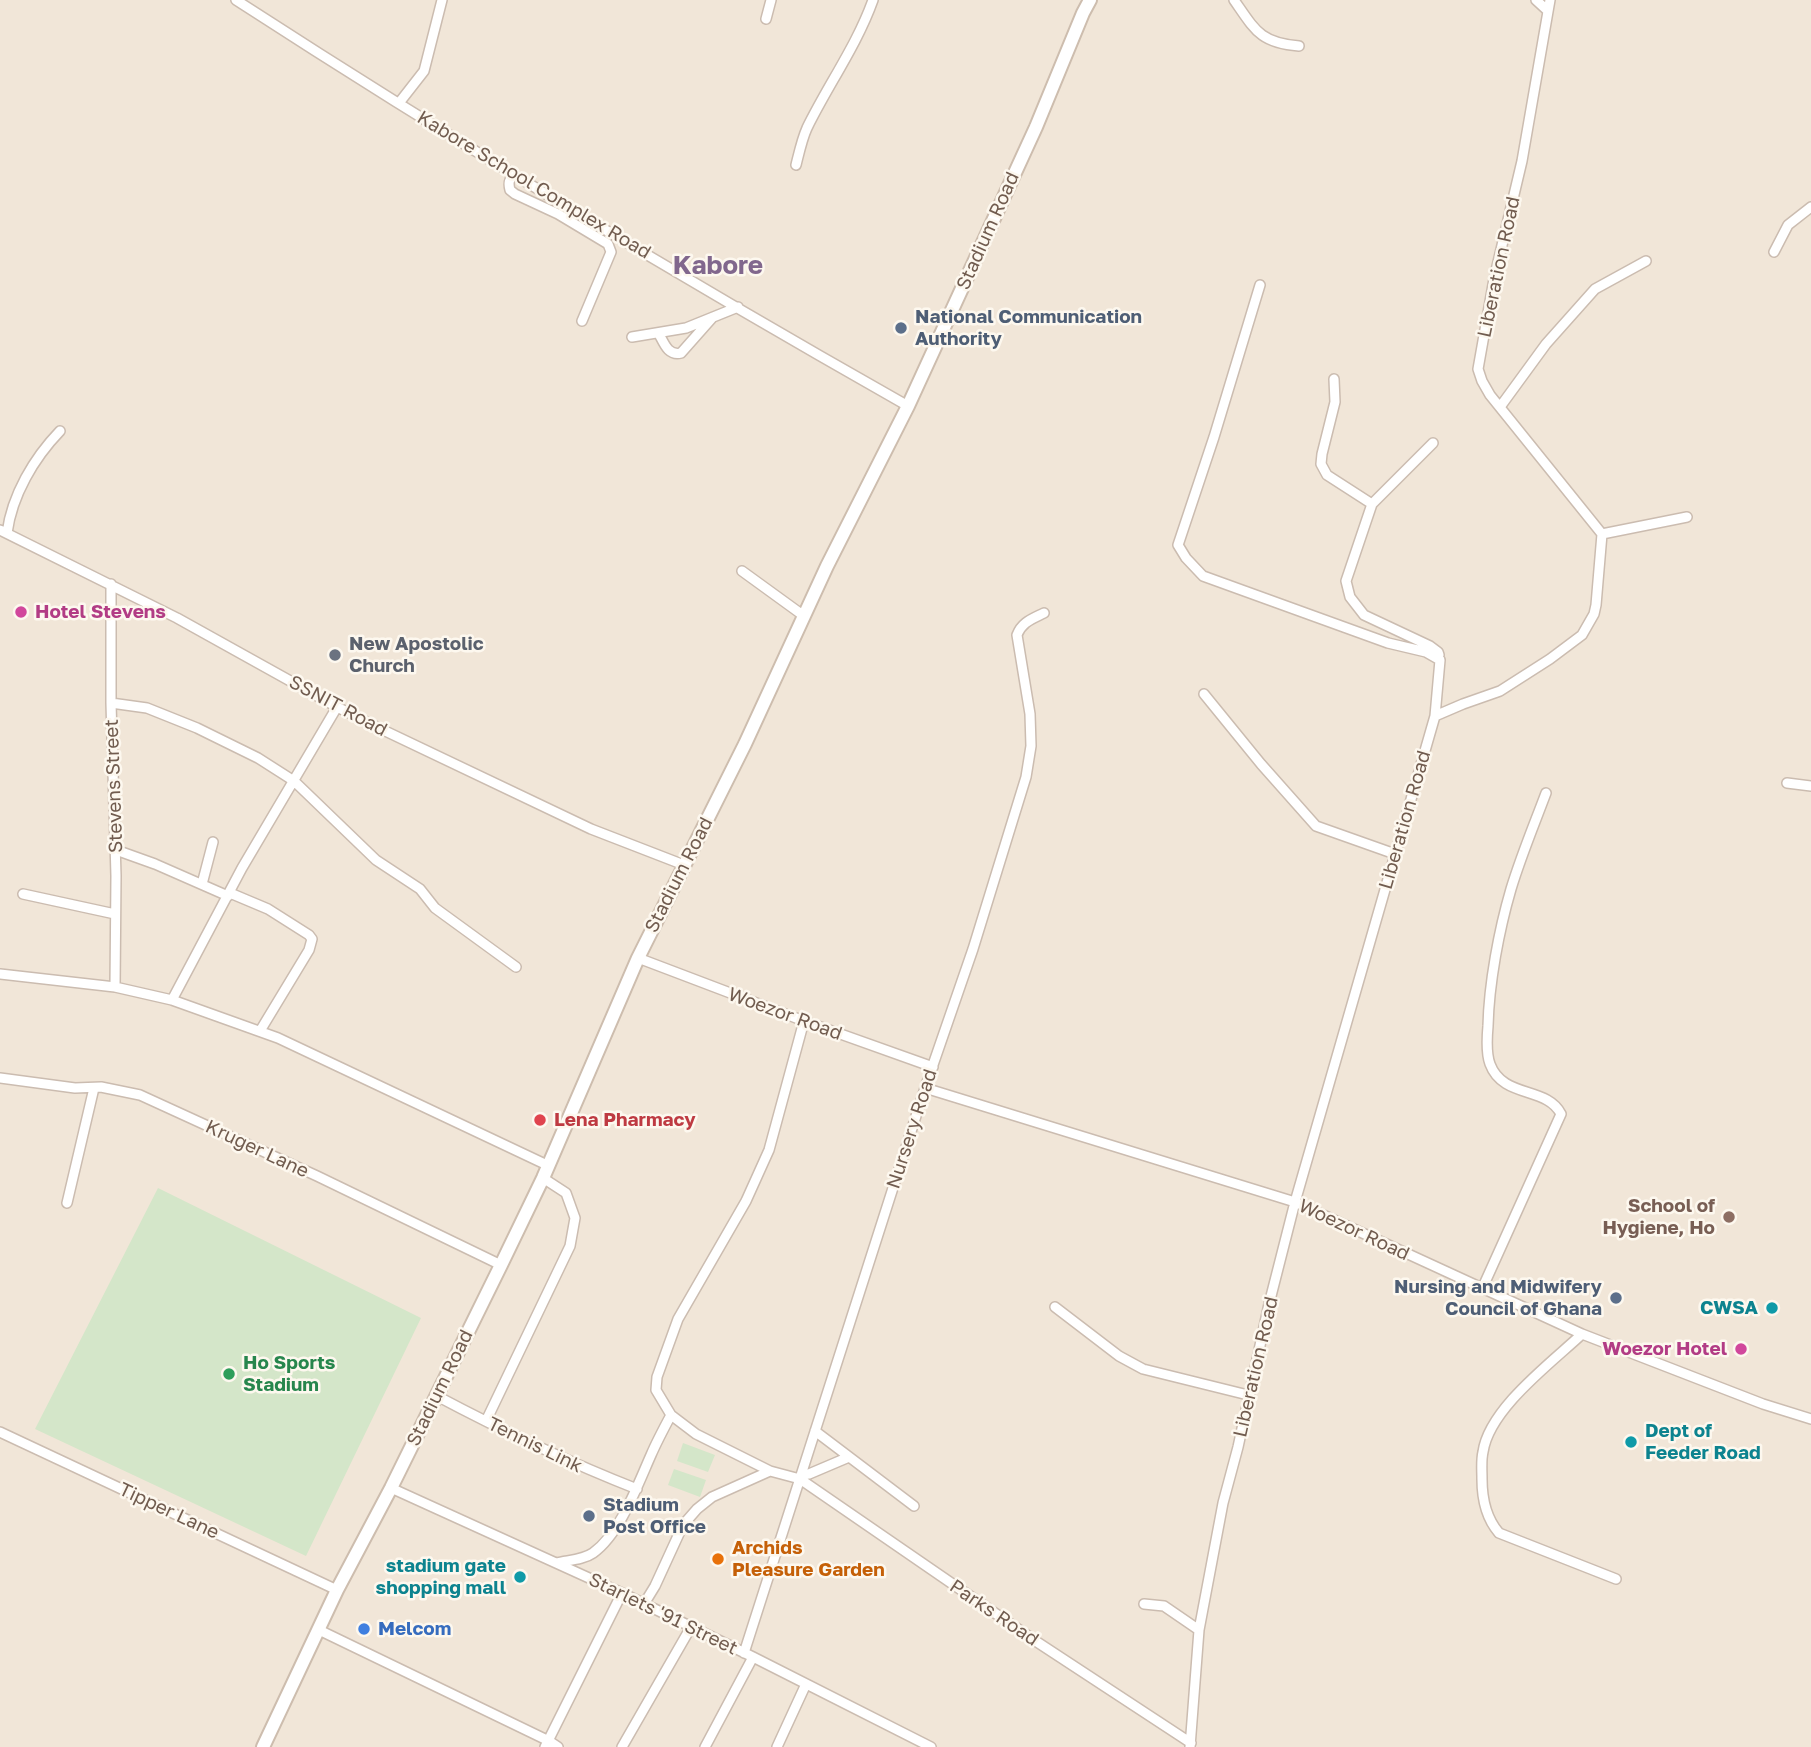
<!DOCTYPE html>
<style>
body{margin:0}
canvas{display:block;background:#faf4e9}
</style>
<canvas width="1811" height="1747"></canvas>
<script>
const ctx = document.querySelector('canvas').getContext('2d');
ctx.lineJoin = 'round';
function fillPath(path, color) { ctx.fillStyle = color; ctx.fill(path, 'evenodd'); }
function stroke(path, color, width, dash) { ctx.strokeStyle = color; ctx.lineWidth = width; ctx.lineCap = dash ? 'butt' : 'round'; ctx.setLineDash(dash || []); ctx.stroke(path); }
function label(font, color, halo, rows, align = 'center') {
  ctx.font = font + ' "Golos Text",sans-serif'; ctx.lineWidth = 5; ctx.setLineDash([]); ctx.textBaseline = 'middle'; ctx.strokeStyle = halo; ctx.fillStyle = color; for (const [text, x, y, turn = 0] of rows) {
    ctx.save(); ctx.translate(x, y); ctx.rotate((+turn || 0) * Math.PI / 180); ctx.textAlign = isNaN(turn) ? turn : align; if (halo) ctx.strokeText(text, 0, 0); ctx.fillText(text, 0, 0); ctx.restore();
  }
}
fillPath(new Path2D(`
 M0 0H1811V1747H0Z`), '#f1e6d8');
fillPath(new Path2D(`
 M158 1188 421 1318 306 1556 35 1429Z
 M683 1443 715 1455 708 1472 677 1461Z
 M674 1469 706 1480 700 1497 668 1485Z`), '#d4e6c9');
const street = new Path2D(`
 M236 0C455 142 680 277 908 406
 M1234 0C1255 30 1260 43 1299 46
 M1536 0 1548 11
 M766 19 771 0
 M399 103 424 71 442 0
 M796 165C799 153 802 139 807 128 828 85 857 45 873 0
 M514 174C509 179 508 183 510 190L515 194 558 214 608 244 611 252 582 321
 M1774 252 1788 225 1811 207
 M1260 285 1214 437 1178 545 1186 558 1203 576 1388 643 1426 652 1440 660 1435 716
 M659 334C664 343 668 356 681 353L712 318
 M632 337 686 328 738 307
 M1334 379 1335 402 1322 454 1321 464 1327 475 1372 504
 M1500 407 1546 344 1595 289 1646 261
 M1433 443 1372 504 1346 581 1350 597 1364 615 1430 646 1438 652 1439 655
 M0 530 177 618 337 707 381 729 591 829 684 865
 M7 533C12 495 34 458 60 431
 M1602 534 1687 517
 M742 571 804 616
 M111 584V703L116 876 115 987
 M1204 694 1261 764 1316 826 1395 854
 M111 703 147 708 197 728 258 758 294 781 376 860 420 889 435 908 516 967
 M1787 783 1811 786
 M116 850 155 864 228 896
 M202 884 213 842
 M230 893 268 909 309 935 312 939 309 950 260 1031
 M23 894 115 914
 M638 958 804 1021 933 1067
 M0 974 115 987 172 1000 278 1038 547 1165
 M172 1000 242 868 337 707
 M804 1021 769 1150 746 1201 678 1319 657 1377 656 1390 671 1415 696 1434 770 1471 800 1479 1034 1640 1191 1743
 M0 1078 75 1088 101 1087 140 1095 317 1176 501 1265
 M925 1088 1295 1202 1582 1334 1763 1404 1811 1419
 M67 1203 94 1088
 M1482 1289 1561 1114C1547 1086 1503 1099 1490 1064 1486 1053 1487 1037 1488 1026 1489 983 1499 930 1511 889 1521 856 1534 825 1546 793
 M1055 1307 1119 1356 1143 1369 1248 1395
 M1582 1334C1551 1363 1489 1409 1483 1452 1481 1460 1482 1470 1482 1479 1482 1499 1486 1518 1499 1533L1616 1579
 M435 1395C501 1430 568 1462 637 1489
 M486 1421 570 1246 575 1218 566 1193 543 1178
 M815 1431 914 1506
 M0 1432 337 1590
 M801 1475 809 1474 849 1457
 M391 1488 622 1593 753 1657 931 1747
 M556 1563C569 1560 583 1560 593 1553 620 1534 638 1484 651 1455 657 1441 664 1428 671 1415
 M644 1604 655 1586 683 1525 697 1509 712 1497 770 1471
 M1144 1604 1164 1606 1199 1630
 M319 1630 549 1741 558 1747
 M744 1653 925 1088 973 949 1026 777 1031 746 1030 714 1017 635C1022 622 1032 619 1044 613
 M545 1747 622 1593
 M622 1747 691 1627
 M705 1747 753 1657
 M777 1747 806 1684
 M1190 1747 1199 1630 1223 1503 1238 1447 1269 1304 1295 1202 1435 716 1463 704 1500 691 1550 659 1582 635 1594 614 1596 605 1602 534 1490 395 1482 381 1478 369 1494 279 1522 161 1550 0`);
const secondary = new Path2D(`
 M263 1747 337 1590 391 1488 501 1265 543 1178 638 958 745 744 827 566 908 406 1036 127 1083 13 1090 0`);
stroke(street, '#cbbcb0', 12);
stroke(secondary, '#cdbdae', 16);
stroke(street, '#fff', 9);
stroke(secondary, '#fff', 12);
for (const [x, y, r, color] of [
 [901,328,7,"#5c6f8a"],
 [21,612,7,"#d1479c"],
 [335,655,7,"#6b7280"],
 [540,1120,7,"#e0444e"],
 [1729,1217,7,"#8d6e63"],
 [1616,1298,7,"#5c6f8a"],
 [1772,1308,7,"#0f9aa8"],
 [1741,1349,7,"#d1479c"],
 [229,1374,7,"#2e9e5b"],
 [1631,1442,7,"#0f9aa8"],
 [589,1516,7,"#5c6f8a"],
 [718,1559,7,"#e8710a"],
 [520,1577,7,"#0f9aa8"],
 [364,1629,7,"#3f7fe0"]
]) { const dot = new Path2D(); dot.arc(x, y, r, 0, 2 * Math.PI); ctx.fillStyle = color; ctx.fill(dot); stroke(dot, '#fdf8ef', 2.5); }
label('19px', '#715c4f', '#fdf8ef', [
 ["Kabore School Complex Road",534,185,31],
 ["Stadium Road",988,231,-66],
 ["Liberation Road",1499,267,-78],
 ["SSNIT Road",338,706,28],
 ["Stevens Street",114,786,-92],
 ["Liberation Road",1405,820,-74],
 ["Stadium Road",679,875,-63],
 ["Woezor Road",785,1014,20],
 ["Nursery Road",912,1129,-72],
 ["Kruger Lane",257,1149,25],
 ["Woezor Road",1354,1230,25],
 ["Liberation Road",1256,1367,-77],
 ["Stadium Road",440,1388,-64],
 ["Tennis Link",535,1445,26],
 ["Tipper Lane",169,1511,25],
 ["Parks Road",994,1613,34],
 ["Starlets '91 Street",663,1614,26]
]);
label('bold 19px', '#4e5e75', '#fdf8ef', [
 ["National Communication",915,317],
 ["Authority",915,339],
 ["Nursing and Midwifery",1602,1287,"right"],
 ["Council of Ghana",1602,1309,"right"],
 ["Stadium",603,1505],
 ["Post Office",603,1527]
], 'left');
label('bold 19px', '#b23c85', '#fdf8ef', [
 ["Hotel Stevens",35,612],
 ["Woezor Hotel",1727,1349,"right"]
], 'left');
label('bold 19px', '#5b616d', '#fdf8ef', [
 ["New Apostolic",349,644],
 ["Church",349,666]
], 'left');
label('bold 19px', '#be3a42', '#fdf8ef', [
 ["Lena Pharmacy",554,1120]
], 'left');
label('bold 19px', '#785e54', '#fdf8ef', [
 ["School of",1715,1206],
 ["Hygiene, Ho",1715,1228]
], 'right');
label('bold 19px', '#0d838f', '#fdf8ef', [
 ["CWSA",1758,1308],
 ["Dept of",1645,1431,"left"],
 ["Feeder Road",1645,1453,"left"],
 ["stadium gate",506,1566],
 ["shopping mall",506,1588]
], 'right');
label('bold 19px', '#27864d', '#fdf8ef', [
 ["Ho Sports",243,1363],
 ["Stadium",243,1385]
], 'left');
label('bold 19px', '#c56008', '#fdf8ef', [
 ["Archids",732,1548],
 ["Pleasure Garden",732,1570]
], 'left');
label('bold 19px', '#366cbe', '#fdf8ef', [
 ["Melcom",378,1629]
], 'left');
label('bold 26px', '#81678d', '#fdf8ef', [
 ["Kabore",718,266]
]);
</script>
